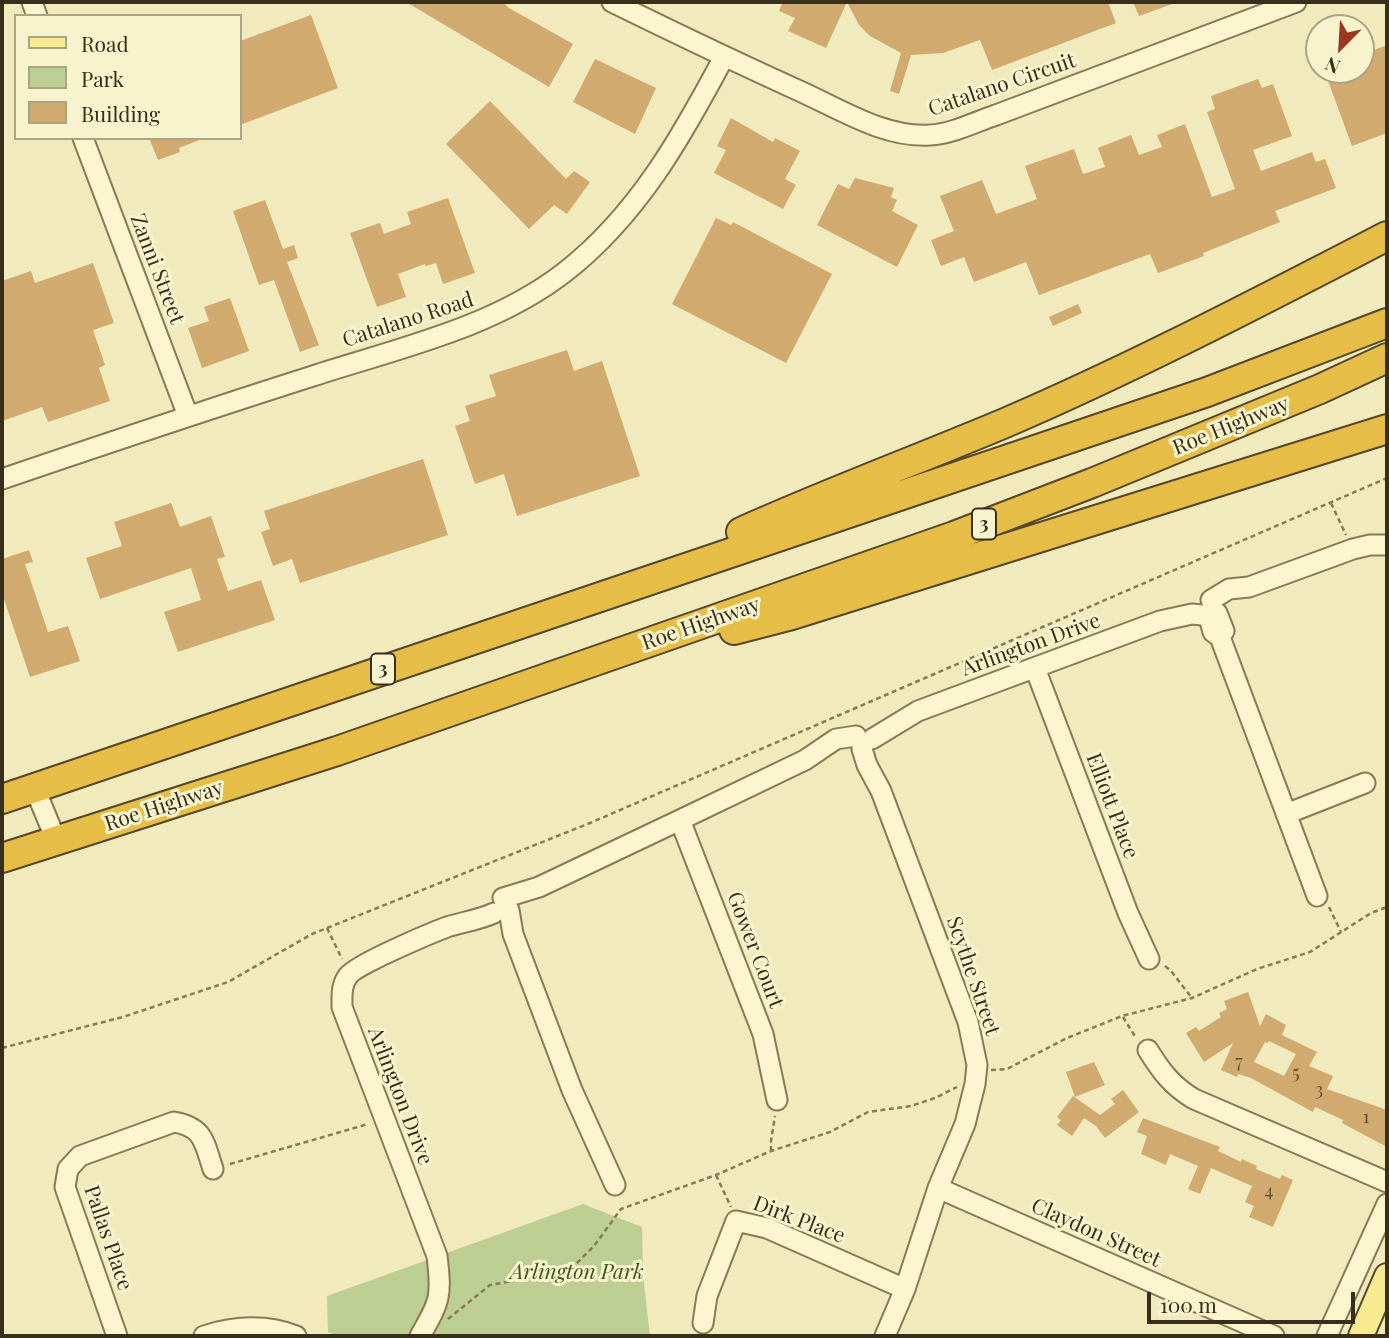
<!DOCTYPE html>
<style>
body{margin:0}
#map{position:relative;width:1389px;height:1338px;overflow:hidden;background:#f0eabd;font-family:"Playfair Display",serif}
canvas{display:block}
.frame{position:absolute;inset:0;border:4px solid #372e1b;pointer-events:none}
.legend{position:absolute;left:14px;top:14px;width:228px;height:126px;box-sizing:border-box;background:#f7f3cd;border:2px solid #aaa486;margin:0;padding:9px 12px;list-style:none;font-size:21px;color:#372e1b}
.legend li{display:flex;align-items:center;gap:14px;height:35px}
.legend b{width:35px;border:2px solid #aaa486}
.north{position:absolute;left:1305px;top:14px;width:70px;height:70px;box-sizing:border-box;background:#f7f3cd;border:2px solid #aaa486;border-radius:50%;rotate:204deg;font-size:19px;font-weight:700;line-height:28px;text-align:center;color:#372e1b}
.north::after{content:'';display:block;margin:auto;width:24px;height:32px;background:#9b3822;clip-path:polygon(50% 0,100% 100%,50% 72%,0 100%)}
.scale{position:absolute;left:1147px;top:1292px;width:208px;height:32px;box-sizing:border-box;border:4px solid #372e1b;border-top:0;padding-left:9px;font-size:21px;line-height:24px;white-space:nowrap;color:#372e1b;-webkit-text-stroke:5px #f7f3cd;paint-order:stroke}
</style>
<div id="map">
<canvas width="1389" height="1338"></canvas>
<div class="frame"></div>
<ul class="legend">
<li><b style="height:9px;background:#f7ea91"></b>Road</li>
<li><b style="height:19px;background:#bcce91"></b>Park</li>
<li><b style="height:19px;background:#d1aa70"></b>Building</li>
</ul>
<div class="north">N</div>
<div class="scale">100 m</div>
</div>
<script>
const ctx = document.querySelector('canvas').getContext('2d');
ctx.lineJoin = 'round';
function fillPath(path, color) { ctx.fillStyle = color; ctx.fill(path, 'evenodd'); }
function stroke(path, color, width, dash) { ctx.strokeStyle = color; ctx.lineWidth = width; ctx.lineCap = dash ? 'butt' : 'round'; ctx.setLineDash(dash || []); ctx.stroke(path); }
function label(font, color, halo, rows, align = 'center') {
  ctx.font = font + ' "Playfair Display",serif'; ctx.lineWidth = 6; ctx.setLineDash([]); ctx.textBaseline = 'middle'; ctx.strokeStyle = halo; ctx.fillStyle = color; for (const [text, x, y, turn = 0] of rows) {
    ctx.save(); ctx.translate(x, y); ctx.rotate((+turn || 0) * Math.PI / 180); ctx.textAlign = isNaN(turn) ? turn : align; if (halo) ctx.strokeText(text, 0, 0); ctx.fillText(text, 0, 0); ctx.restore();
  }
}
fillPath(new Path2D(`
 M583 1204 642 1227 643 1275 650 1336H337L328 1332 327 1296Z`), '#bcce91');
fillPath(new Path2D(`
 M406 2H503L509 8 573 44 549 87Z
 M783 2H1108L1116 23 992 70 980 40 943 53 911 55 899 94 890 91 901 53 870 36 859 25 847 2 826 48 788 31 795 18 779 11Z
 M1133 2H1175V3L1139 16Z
 M311 15 338 88 240 125V41Z
 M1387 45V133L1352 146 1324 70H1361V55Z
 M595 59 656 88 635 134 573 102Z
 M1258 79 1262 88 1273 84 1292 136 1253 150 1261 171 1312 152 1316 162 1325 159 1336 188 1275 211 1280 222 1203 253 1204 256 1158 273 1150 254 1039 295 1026 262 974 282 964 257 941 266 931 240 954 231 940 196 982 180 996 214 1037 199 1025 166 1074 149 1083 174 1105 167 1098 148 1131 135 1139 155 1162 147 1157 135 1185 124 1212 197 1235 189 1207 112 1215 109 1211 96Z
 M490 101 566 179 574 171 590 182 567 214 554 205 529 229 446 144Z
 M731 118 773 142 775 138 800 151 785 179 796 185 783 209 714 173 726 150 717 146Z
 M149 138H201L202 139 179 148 180 152 158 160Z
 M855 178 894 188 891 197 897 200 892 211 918 225 897 267 817 225 838 184 849 189Z
 M448 198 475 273 443 284 436 263 426 266 425 264 398 274 406 297 377 307 350 233 380 223 384 234 411 224 407 212Z
 M265 200 283 249 294 245 298 258 287 262 319 345 300 352 274 280 259 285 233 211Z
 M716 218 731 225 733 222 832 274 786 363 672 304Z
 M93 263 114 323 93 330 105 365 99 368 110 401 48 422 42 407 2 421V281L31 271 35 283Z
 M230 298 249 351 202 368 188 328 209 321 204 307Z
 M1078 304 1082 313 1053 326 1049 317Z
 M567 350 574 371 602 361 640 476 517 516 504 474 475 484 455 426 470 421 465 406 496 396 489 375Z
 M423 459 448 535 300 583 292 559 273 566 261 532 270 529 264 511Z
 M171 503 180 527 211 516 225 557 217 559 228 591 261 580 275 620 178 652 164 612 201 600 191 568 100 599 86 558 122 546 114 522Z
 M29 550 33 562 25 564 48 632 68 626 80 661 30 677 2 593V559Z
 M1248 992 1260 1026 1266 1014 1286 1025 1282 1035 1317 1052 1309 1066 1333 1076 1327 1089 1387 1110V1147L1342 1123 1343 1120 1315 1107 1313 1112 1251 1078 1238 1074 1237 1077 1221 1070 1233 1043 1204 1062 1186 1033 1196 1027 1199 1031 1221 1017 1219 1013 1227 1009 1224 1001ZM1269 1041 1296 1054 1284 1076 1254 1062 1265 1042 1268 1043Z
 M1094 1062 1105 1085 1075 1097 1066 1072Z
 M1123 1090 1139 1112 1105 1138 1096 1126 1084 1118 1072 1136 1057 1125 1061 1120 1057 1117 1073 1096 1100 1115 1115 1104 1111 1099Z
 M1143 1118 1220 1147 1218 1151 1241 1162 1242 1159 1257 1166 1256 1169 1280 1179 1282 1175 1293 1180 1273 1227 1249 1217 1254 1206 1245 1202 1252 1186 1211 1168 1200 1194 1188 1189 1198 1166 1170 1154 1166 1165 1141 1154 1147 1136 1137 1132Z`), '#d1aa70');
const minor = new Path2D(`
 M32 2 37 16
 M612 2C675 33 740 64 804 93 843 111 886 138 930 135 952 134 975 122 996 115L1296 2
 M83 138 188 416
 M2 479C105 444 209 409 313 376 399 348 493 328 565 272 638 215 682 136 724 57
 M1211 600 1229 589 1249 587 1353 549 1370 545H1387
 M1209 617 1213 632 1220 637 1224 631 1217 613
 M1220 637 1317 896
 M1035 668 1128 913 1149 959
 M872 739 918 711 1160 621 1192 614 1202 615
 M862 749 867 765 881 791 968 1022 977 1065 975 1084 965 1124 938 1188 905 1289 885 1336
 M35 789 56 840
 M1286 814 1365 783
 M680 820 763 1034 777 1100
 M503 898 539 887 680 820 805 760 836 739 856 736
 M509 910 513 934 572 1090 615 1185
 M1148 1050C1161 1071 1172 1086 1194 1099L1387 1182
 M938 1188 1274 1336
 M703 1323 707 1296 736 1221 767 1228 905 1289
 M117 1336 65 1187 68 1169 80 1156 174 1122C204 1127 204 1142 213 1169
 M204 1336C233 1326 267 1324 296 1336
 M420 1336C440 1301 442 1297 437 1256L342 1007C342 996 341 985 348 976 355 965 431 933 447 927 463 922 479 920 494 913
 M1327 1336 1387 1204`);
const major = new Path2D(`
 M1361 1336 1387 1276`);
const highway = new Path2D(`
 M741 532C828 493 917 460 1005 423 1135 367 1261 301 1387 236
 M734 630 792 615 1387 429
 M2 799 1207 392 1387 323
 M2 858 337 751 954 536 1092 483 1320 389 1387 358`);
stroke(minor, '#897a55', 23);
stroke(major, '#56472a', 28);
stroke(highway, '#56472a', 32);
stroke(new Path2D(`
 M1331 503 1346 535
 M1329 907 1341 932
 M327 928 342 959
 M1165 966 1171 971 1192 998
 M1123 1017 1136 1038
 M2 1048 123 1017 228 982 312 934 590 823 1387 478
 M991 1070 1007 1069 1067 1038 1122 1016 1192 998 1257 969 1310 952 1371 913 1387 907
 M771 1151V1141L775 1116
 M230 1164 368 1124
 M716 1175 731 1207
 M448 1319 490 1285 558 1273 574 1266 594 1246 621 1209 716 1175 771 1151 830 1132 868 1112 911 1106 935 1098 957 1087`), '#897a55', 2.5, [5, 3.5]);
stroke(minor, '#fbf6d0', 19);
stroke(major, '#f7ea91', 24);
stroke(highway, '#e6be47', 28);
label('18px', '#5e4d30', null, [
 ["7",1239,1062],
 ["5",1296,1073],
 ["3",1319,1090],
 ["1",1366,1117],
 ["4",1269,1191]
]);
for (const [x, y, w] of [
 [984,524,24],
 [383,669,24]
]) { const box = new Path2D(); box.roundRect(x - w / 2, y - 15.5, w, 31, 5); ctx.fillStyle = '#f7f3cd'; ctx.fill(box); stroke(box, '#372e1b', 2); }
label('bold 19px', '#372e1b', null, [
 ["3",984,524],
 ["3",383,669]
]);
label('21px', '#372e1b', '#f7f3cd', [
 ["Catalano Circuit",1002,85,-19],
 ["Zanni Street",157,269,69],
 ["Catalano Road",408,320,-18],
 ["Roe Highway",1231,426,-22],
 ["Roe Highway",701,624,-19],
 ["Arlington Drive",1031,645,-20],
 ["Roe Highway",164,806,-18],
 ["Elliott Place",1112,806,69],
 ["Gower Court",755,950,69],
 ["Scythe Street",973,976,71],
 ["Arlington Drive",400,1096,69],
 ["Dirk Place",799,1220,21],
 ["Claydon Street",1096,1233,24],
 ["Pallas Place",108,1238,71]
]);
label('italic 21px', '#3e5520', '#f7f3cd', [
 ["Arlington Park",577,1272]
]);
</script>
